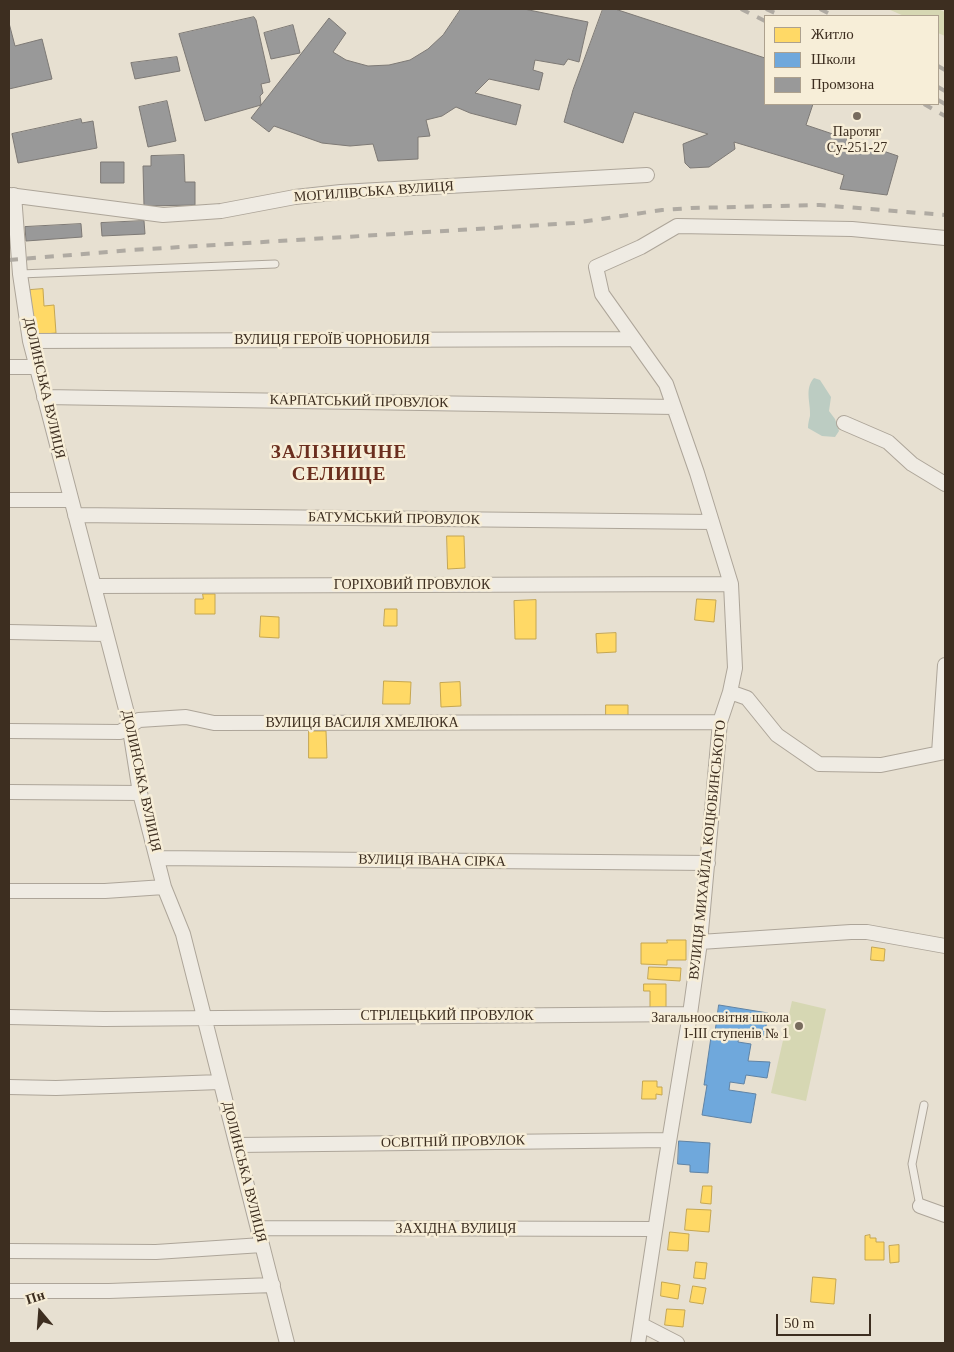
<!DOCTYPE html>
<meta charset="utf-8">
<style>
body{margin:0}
#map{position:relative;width:954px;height:1352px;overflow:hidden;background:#e7e0d1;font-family:Georgia,serif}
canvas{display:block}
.frame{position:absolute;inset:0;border:10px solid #3d2e20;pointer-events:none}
.legend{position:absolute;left:764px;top:15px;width:175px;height:90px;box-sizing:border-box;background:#f7eed8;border:1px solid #ada18e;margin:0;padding:6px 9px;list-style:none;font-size:15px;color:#3d2e20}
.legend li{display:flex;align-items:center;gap:10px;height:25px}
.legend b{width:25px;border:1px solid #ada18e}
.north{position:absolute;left:15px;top:1287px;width:50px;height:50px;-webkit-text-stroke:4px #f7eed8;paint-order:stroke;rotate:342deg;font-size:14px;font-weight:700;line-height:20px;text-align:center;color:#3d2e20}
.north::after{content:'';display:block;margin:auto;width:18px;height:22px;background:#3d2e20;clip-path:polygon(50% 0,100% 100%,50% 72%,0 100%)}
.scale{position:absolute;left:776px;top:1314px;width:95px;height:22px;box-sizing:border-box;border:2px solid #3d2e20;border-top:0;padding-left:6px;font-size:15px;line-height:18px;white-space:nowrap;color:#3d2e20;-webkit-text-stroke:4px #f7eed8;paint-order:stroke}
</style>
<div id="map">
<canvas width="954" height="1352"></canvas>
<div class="frame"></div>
<ul class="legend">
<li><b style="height:14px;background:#ffd966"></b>Житло</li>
<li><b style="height:14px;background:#6fa8dc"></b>Школи</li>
<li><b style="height:14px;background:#999"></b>Промзона</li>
</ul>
<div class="north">Пн</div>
<div class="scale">50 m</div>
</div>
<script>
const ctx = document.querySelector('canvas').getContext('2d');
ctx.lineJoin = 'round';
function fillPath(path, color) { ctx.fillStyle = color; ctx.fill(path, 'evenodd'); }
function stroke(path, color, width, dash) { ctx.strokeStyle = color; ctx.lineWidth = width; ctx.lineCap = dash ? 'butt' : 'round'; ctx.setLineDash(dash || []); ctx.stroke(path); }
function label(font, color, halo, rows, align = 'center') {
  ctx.font = font + ' Georgia,serif'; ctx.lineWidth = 5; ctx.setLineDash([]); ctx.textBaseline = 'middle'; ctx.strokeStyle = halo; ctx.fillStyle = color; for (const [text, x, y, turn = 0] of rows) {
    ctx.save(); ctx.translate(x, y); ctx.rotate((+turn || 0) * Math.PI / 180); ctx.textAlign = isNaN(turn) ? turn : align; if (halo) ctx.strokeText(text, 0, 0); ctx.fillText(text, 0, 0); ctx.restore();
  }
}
fillPath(new Path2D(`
 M888 9H938L945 12V36L938 33V16H904Z
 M792 1001 826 1009 806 1101 771 1093Z`), '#d6d7b3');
fillPath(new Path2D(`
 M814 378 820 380 831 397 829 411 835 419 839 431 835 437 822 436 808 428C808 423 809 420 810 416 811 403 804 389 814 378Z`), '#bcccc2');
const homes = new Path2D(`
 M43 289 44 306 54 305 56 333 34 335 30 290Z
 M447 536H464L465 568 448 569Z
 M203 594H215V614H195V599H203Z
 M697 599 716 600 714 622 695 620Z
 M536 600V639H515L514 601Z
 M385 609H397V626H384Z
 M261 616 279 617V638L260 637Z
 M616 633V652L597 653 596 634Z
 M384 681 411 682 410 704H383Z
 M460 682 461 706 441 707 440 683Z
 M606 705H628V717L606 718Z
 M309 731H326L327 758H309Z
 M667 940H686V960H667V965L641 964V943H667Z
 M872 947 885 949 884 961 871 960Z
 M649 967 681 968 680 981 648 979Z
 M644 984H666V1008H650V991H644Z
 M643 1081H657V1087H662V1095L656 1094V1099H642Z
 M703 1186H712L711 1204 701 1203Z
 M687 1209 711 1210 709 1232 685 1230Z
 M670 1232 689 1234 688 1251 668 1250Z
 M870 1235V1238H876V1242H884V1260H865V1236Z
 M899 1245V1262L890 1263 889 1246Z
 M696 1262 707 1263 705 1279 694 1278Z
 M813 1277 836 1279 834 1304 811 1302Z
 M662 1282 680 1285 678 1299 661 1296Z
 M693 1286 706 1288 703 1304 690 1302Z
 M667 1309 685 1310 683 1327 665 1325Z`);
fillPath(homes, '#ffd966');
stroke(homes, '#c5a651', 1);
const schools = new Path2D(`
 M719 1005 768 1013 764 1039 739 1035 738 1042 751 1044 748 1061 770 1062 767 1078 746 1075 744 1084 730 1082 729 1090 756 1094 751 1123 702 1115 707 1085H704L711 1037H714Z
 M679 1141 710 1143 708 1173 690 1172V1165L678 1164Z`);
fillPath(schools, '#6fa8dc');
stroke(schools, '#6083a4', 1);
const industry = new Path2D(`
 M461 9H524L588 22 579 62 568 59 564 65 535 60 533 70 543 73 539 90 489 79 475 93 521 105 516 125 470 113 456 107 442 116 426 120 430 136 418 137V159L378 161 373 144 350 146 322 143 274 126 269 132 251 118 329 18 346 33 333 52 346 60 368 66 389 65 410 60 428 49 443 35Z
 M603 9H615L765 58V104H813L806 125 898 156 887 195 840 189 844 175 734 142 735 149 709 167 690 168 685 163 683 144 708 134 634 112 623 143 564 122 573 90Z
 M254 17 256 20 270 82 261 84 263 93 260 96 261 105 205 121 179 34Z
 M9 23 15 46 42 39 52 79 9 89Z
 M293 25 300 53 271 59 264 33Z
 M177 57 180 71 135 79 131 63Z
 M167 101 176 141 148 147 139 107Z
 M81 119 82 123 93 121 97 148 18 163 12 134Z
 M184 155 185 182H195V205L144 206 143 166H151V156Z
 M101 162H124V183H101Z
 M144 221 145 234 102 236 101 223Z
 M81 224 82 237 26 241 25 227Z`);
fillPath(industry, '#999');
stroke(industry, '#7d7975', 1);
const lane = new Path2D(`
 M20 274 275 264
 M920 1206 912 1164 924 1105`);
const street = new Path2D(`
 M9 195 163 215 221 211 295 197 341 192 647 175
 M14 195 20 274 30 341 128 717 140 793 164 887 183 934 287 1343
 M30 341 634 339
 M9 367H36
 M44 397 674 407
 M844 423 888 442 912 464 945 484
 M9 500H71
 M75 515 712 522
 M94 586 731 584
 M9 632 106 634
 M730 692 747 698 777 735 819 764 881 765 945 752
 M9 731 120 732 139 720 186 717 214 723 720 722
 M939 753 945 665
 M9 792 140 793
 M157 858 708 863
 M9 891H105L164 887
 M700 942 851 932H867L945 946
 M9 1017 104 1019 690 1014
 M9 1087 56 1088 220 1082
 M237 1145 669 1140
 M920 1206 945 1215
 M258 1228 655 1229
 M9 1251 156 1252 262 1245
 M9 1291H109L273 1285
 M642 1325 677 1343
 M638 1343 664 1172 690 1014 700 942 720 722 730 692 735 668 731 584 697 473 666 384 602 294 596 267 641 247 677 226 852 229 945 238`);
stroke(lane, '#ada599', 9);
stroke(street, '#ada599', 16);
stroke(lane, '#efebe3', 7);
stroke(street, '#efebe3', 14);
stroke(new Path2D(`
 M741 9 765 21
 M766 9 782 16
 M820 9 834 16
 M938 66 945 70
 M938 87 945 91
 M938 100 945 104
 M924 104 945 116
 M9 260 132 250 574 223 662 210 691 208 820 205 945 215`), '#afaaa2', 4, [9, 9]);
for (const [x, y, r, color] of [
 [857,116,5,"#786c5e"],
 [799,1026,5,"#786c5e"]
]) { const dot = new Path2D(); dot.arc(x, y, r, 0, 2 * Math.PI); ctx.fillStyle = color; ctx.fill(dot); stroke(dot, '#f7eed8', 2); }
label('14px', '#3d2e20', '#f7eed8', [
 ["Паротяг",857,132],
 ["Су-251-27",857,148],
 ["Загальноосвітня школа",789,1018,"right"],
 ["І-ІІІ ступенів № 1",789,1034,"right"]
]);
label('14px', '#3d2e20', '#f7eed8', [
 ["МОГИЛІВСЬКА ВУЛИЦЯ",374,192,-4],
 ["ВУЛИЦЯ ГЕРОЇВ ЧОРНОБИЛЯ",332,340],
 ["ДОЛИНСЬКА ВУЛИЦЯ",44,388,77],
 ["КАРПАТСЬКИЙ ПРОВУЛОК",359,402,1],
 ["БАТУМСЬКИЙ ПРОВУЛОК",394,519,1],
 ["ГОРІХОВИЙ ПРОВУЛОК",412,585],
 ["ВУЛИЦЯ ВАСИЛЯ ХМЕЛЮКА",362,723],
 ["ДОЛИНСЬКА ВУЛИЦЯ",141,781,78],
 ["ВУЛИЦЯ МИХАЙЛА КОЦЮБИНСЬКОГО",708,850,-84],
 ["ВУЛИЦЯ ІВАНА СІРКА",432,861,1],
 ["СТРІЛЕЦЬКИЙ ПРОВУЛОК",447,1016],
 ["ОСВІТНІЙ ПРОВУЛОК",453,1142,-1],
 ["ДОЛИНСЬКА ВУЛИЦЯ",244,1172,76],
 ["ЗАХІДНА ВУЛИЦЯ",456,1229]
]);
ctx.letterSpacing = '1px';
label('bold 19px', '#6b2e1e', '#f7eed8', [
 ["ЗАЛІЗНИЧНЕ",339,453],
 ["СЕЛИЩЕ",339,475]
]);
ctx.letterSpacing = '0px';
</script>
